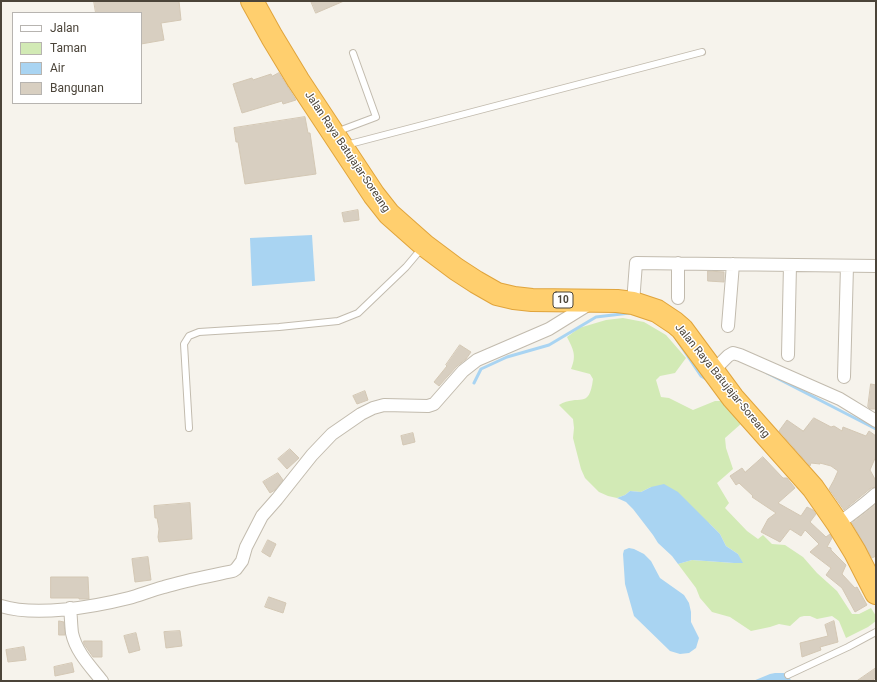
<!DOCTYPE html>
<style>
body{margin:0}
#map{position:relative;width:877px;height:682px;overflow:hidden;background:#f6f3ec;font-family:Roboto,sans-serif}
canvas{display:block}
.frame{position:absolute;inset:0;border:2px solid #4b4439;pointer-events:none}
.legend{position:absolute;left:12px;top:12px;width:130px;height:92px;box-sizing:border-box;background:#fff;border:1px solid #b7b4b0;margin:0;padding:5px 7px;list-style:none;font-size:12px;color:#4b4439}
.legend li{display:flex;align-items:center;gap:8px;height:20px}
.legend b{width:20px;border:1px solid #b7b4b0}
</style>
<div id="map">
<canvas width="877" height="682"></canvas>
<div class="frame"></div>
<ul class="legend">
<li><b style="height:5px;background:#fff"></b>Jalan</li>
<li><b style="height:11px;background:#d2eab5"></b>Taman</li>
<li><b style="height:11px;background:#a9d4f2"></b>Air</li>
<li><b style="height:11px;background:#d8cfc1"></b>Bangunan</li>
</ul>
</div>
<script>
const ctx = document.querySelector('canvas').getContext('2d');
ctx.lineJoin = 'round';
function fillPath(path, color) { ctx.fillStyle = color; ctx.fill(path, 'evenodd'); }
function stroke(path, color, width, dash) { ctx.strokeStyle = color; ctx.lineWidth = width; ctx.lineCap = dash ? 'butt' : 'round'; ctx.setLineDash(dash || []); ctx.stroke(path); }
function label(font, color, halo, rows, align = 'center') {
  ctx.font = font + ' Roboto,sans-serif'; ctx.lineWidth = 3; ctx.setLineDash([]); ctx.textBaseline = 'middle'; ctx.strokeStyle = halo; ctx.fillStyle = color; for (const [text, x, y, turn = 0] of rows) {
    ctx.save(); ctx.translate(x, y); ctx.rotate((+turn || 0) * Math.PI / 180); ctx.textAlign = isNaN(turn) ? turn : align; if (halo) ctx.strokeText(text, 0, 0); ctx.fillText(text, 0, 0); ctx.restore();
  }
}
fillPath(new Path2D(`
 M623 318 644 322 666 335 686 358 675 373 660 376 656 380 661 397 669 398 693 410 715 401H726L742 423 725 438 726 448 733 469 717 483 729 503 725 508 747 531 758 539 763 535 772 544 785 545 803 557 817 573 837 591 852 614H859L871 608 876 616V621L868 627 846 638 839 621 832 616 817 619 810 616H804L800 617 790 626 779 624 770 627 751 631 730 617 712 612 700 598 696 588 678 564 692 560 734 563H742L738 554 726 546 720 534 710 524 651 487 641 492 630 491 625 495 617 498 608 496 599 492 585 478 581 469 573 438 574 428 573 419 559 405C579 393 589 411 593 379L590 374 571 369C577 355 573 349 567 337L579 328 606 320Z`), '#d2eab5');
fillPath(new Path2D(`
 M312 235 315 281 252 286 250 238Z
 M664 484 678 492 720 534 726 546 738 554 743 563H734L692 560 678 564 672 556 658 543 653 535 633 509 626 502 617 498 625 495 630 491 641 492 651 487Z
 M629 548 634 549 644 554 651 561 660 578 684 595 689 603 691 612V622L699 638 696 648 689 653 680 654 670 651 634 616 625 584 623 554 624 550Z
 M775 673H784L790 678 791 681H753L770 674Z`), '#a9d4f2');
stroke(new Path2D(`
 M677 340 701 376 706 379 707 378
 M767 373 876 429
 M474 383 481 369 507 357 549 345 596 317 630 313`), '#a9d4f2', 3);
const building = new Path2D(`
 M94 1H179L181 20 161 23 164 40 141 44V13H96Z
 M311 1H344L316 13Z
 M279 73 296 100 283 104 282 101 242 113 233 84 252 78 253 80 271 74 272 76Z
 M305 117 308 133H310L316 174 245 184 238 142H236L234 128Z
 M358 210 359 220 344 222 342 213Z
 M708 271 724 272V282L708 281Z
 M460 345 471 352 466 359 457 366 439 386 434 382 447 366 446 365Z
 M871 384 876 385V409H870L868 407Z
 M365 391 368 400 357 404 353 396Z
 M814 418 831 427 834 426 842 431 843 427 866 436 869 431 876 436V456L870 470 876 481V487L871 488 844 510 829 489 834 480 838 471 831 466 820 463V464L811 463 810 466 779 431 787 420 803 431Z
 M413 433 415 442 403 445 401 436Z
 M290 449 299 458 287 469 278 459Z
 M763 457 783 478H787L795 488 778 503 801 516 807 507 813 510 816 514 810 522 826 537 830 534 832 538 827 547 831 548V550L846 565 842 574 855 588 857 587 867 605 855 612 842 588 826 575 831 568 810 552 819 544 805 530 801 536 790 529 780 542 761 532 768 519 776 513 752 497 753 496 739 483 736 485 730 476 742 468 745 472Z
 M278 473 283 480 275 490 270 493 263 482Z
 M190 503 192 539 159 542 158 537 159 529 157 518H155L154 506Z
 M876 504V556L872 558 852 523Z
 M268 540 276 544 270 557 262 552Z
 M148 557 151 580 135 582 132 559Z
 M51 577H88L89 599H79V598H51Z
 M269 597 286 603 283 613 265 607Z
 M59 621 64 622 65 635H59Z
 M834 621 838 642 820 647 821 650 802 657 800 643 828 636 825 625Z
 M180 631 182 646 166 648 164 632Z
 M136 633 140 650 129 653 124 636Z
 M84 641H102V657H93L84 644Z
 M24 647 26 660 8 662 6 650Z
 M72 663 74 672 55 676 54 667Z
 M876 668V678L871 681H857Z`);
fillPath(building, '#d8cfc1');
stroke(building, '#d3c7b4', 1);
const lane = new Path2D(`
 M336 132 376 117 353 53
 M346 145 702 52
 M189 428 184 344 189 336 199 332 279 327 338 321 358 313 406 267 422 248
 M788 675 848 647 876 632`);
const street = new Path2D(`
 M678 298V263
 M633 303 636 263 876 266
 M728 326 733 264
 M788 355 790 265
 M710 367 720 364 728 356 733 353 740 355 840 399 876 421
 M844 377 847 266
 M838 524C851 514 864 505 876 494
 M1 606C36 617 93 607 129 598 140 595 152 590 164 587 186 580 210 576 233 571L236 569 242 561 246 547 262 516 277 499 312 455 332 434 361 414 373 408 384 405 428 406 434 404 463 371 477 360 549 329 591 303
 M70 608C71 616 71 625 72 633 76 652 91 667 102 681`);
const highway = new Path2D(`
 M252 1 272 37 298 80 374 195 389 214 424 245 456 269 476 282 497 294 514 298 532 300 617 301 633 303 657 311 675 323 682 329 733 398 813 488 838 524 855 552 876 593`);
stroke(lane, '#c2bbae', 8);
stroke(street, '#c2bbae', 14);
stroke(highway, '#e0a43c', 24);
stroke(lane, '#fff', 6);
stroke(street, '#fff', 12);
stroke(highway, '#ffcf6e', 22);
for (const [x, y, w] of [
 [563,300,20]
]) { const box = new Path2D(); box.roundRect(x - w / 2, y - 8, w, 16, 3); ctx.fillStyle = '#fff'; ctx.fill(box); stroke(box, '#4b4439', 1); }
label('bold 10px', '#4b4439', null, [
 ["10",563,300]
]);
label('11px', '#4b4439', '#fff', [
 ["Jalan Raya Batujajar-Soreang",347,152,56],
 ["Jalan Raya Batujajar-Soreang",722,381,51]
]);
</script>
